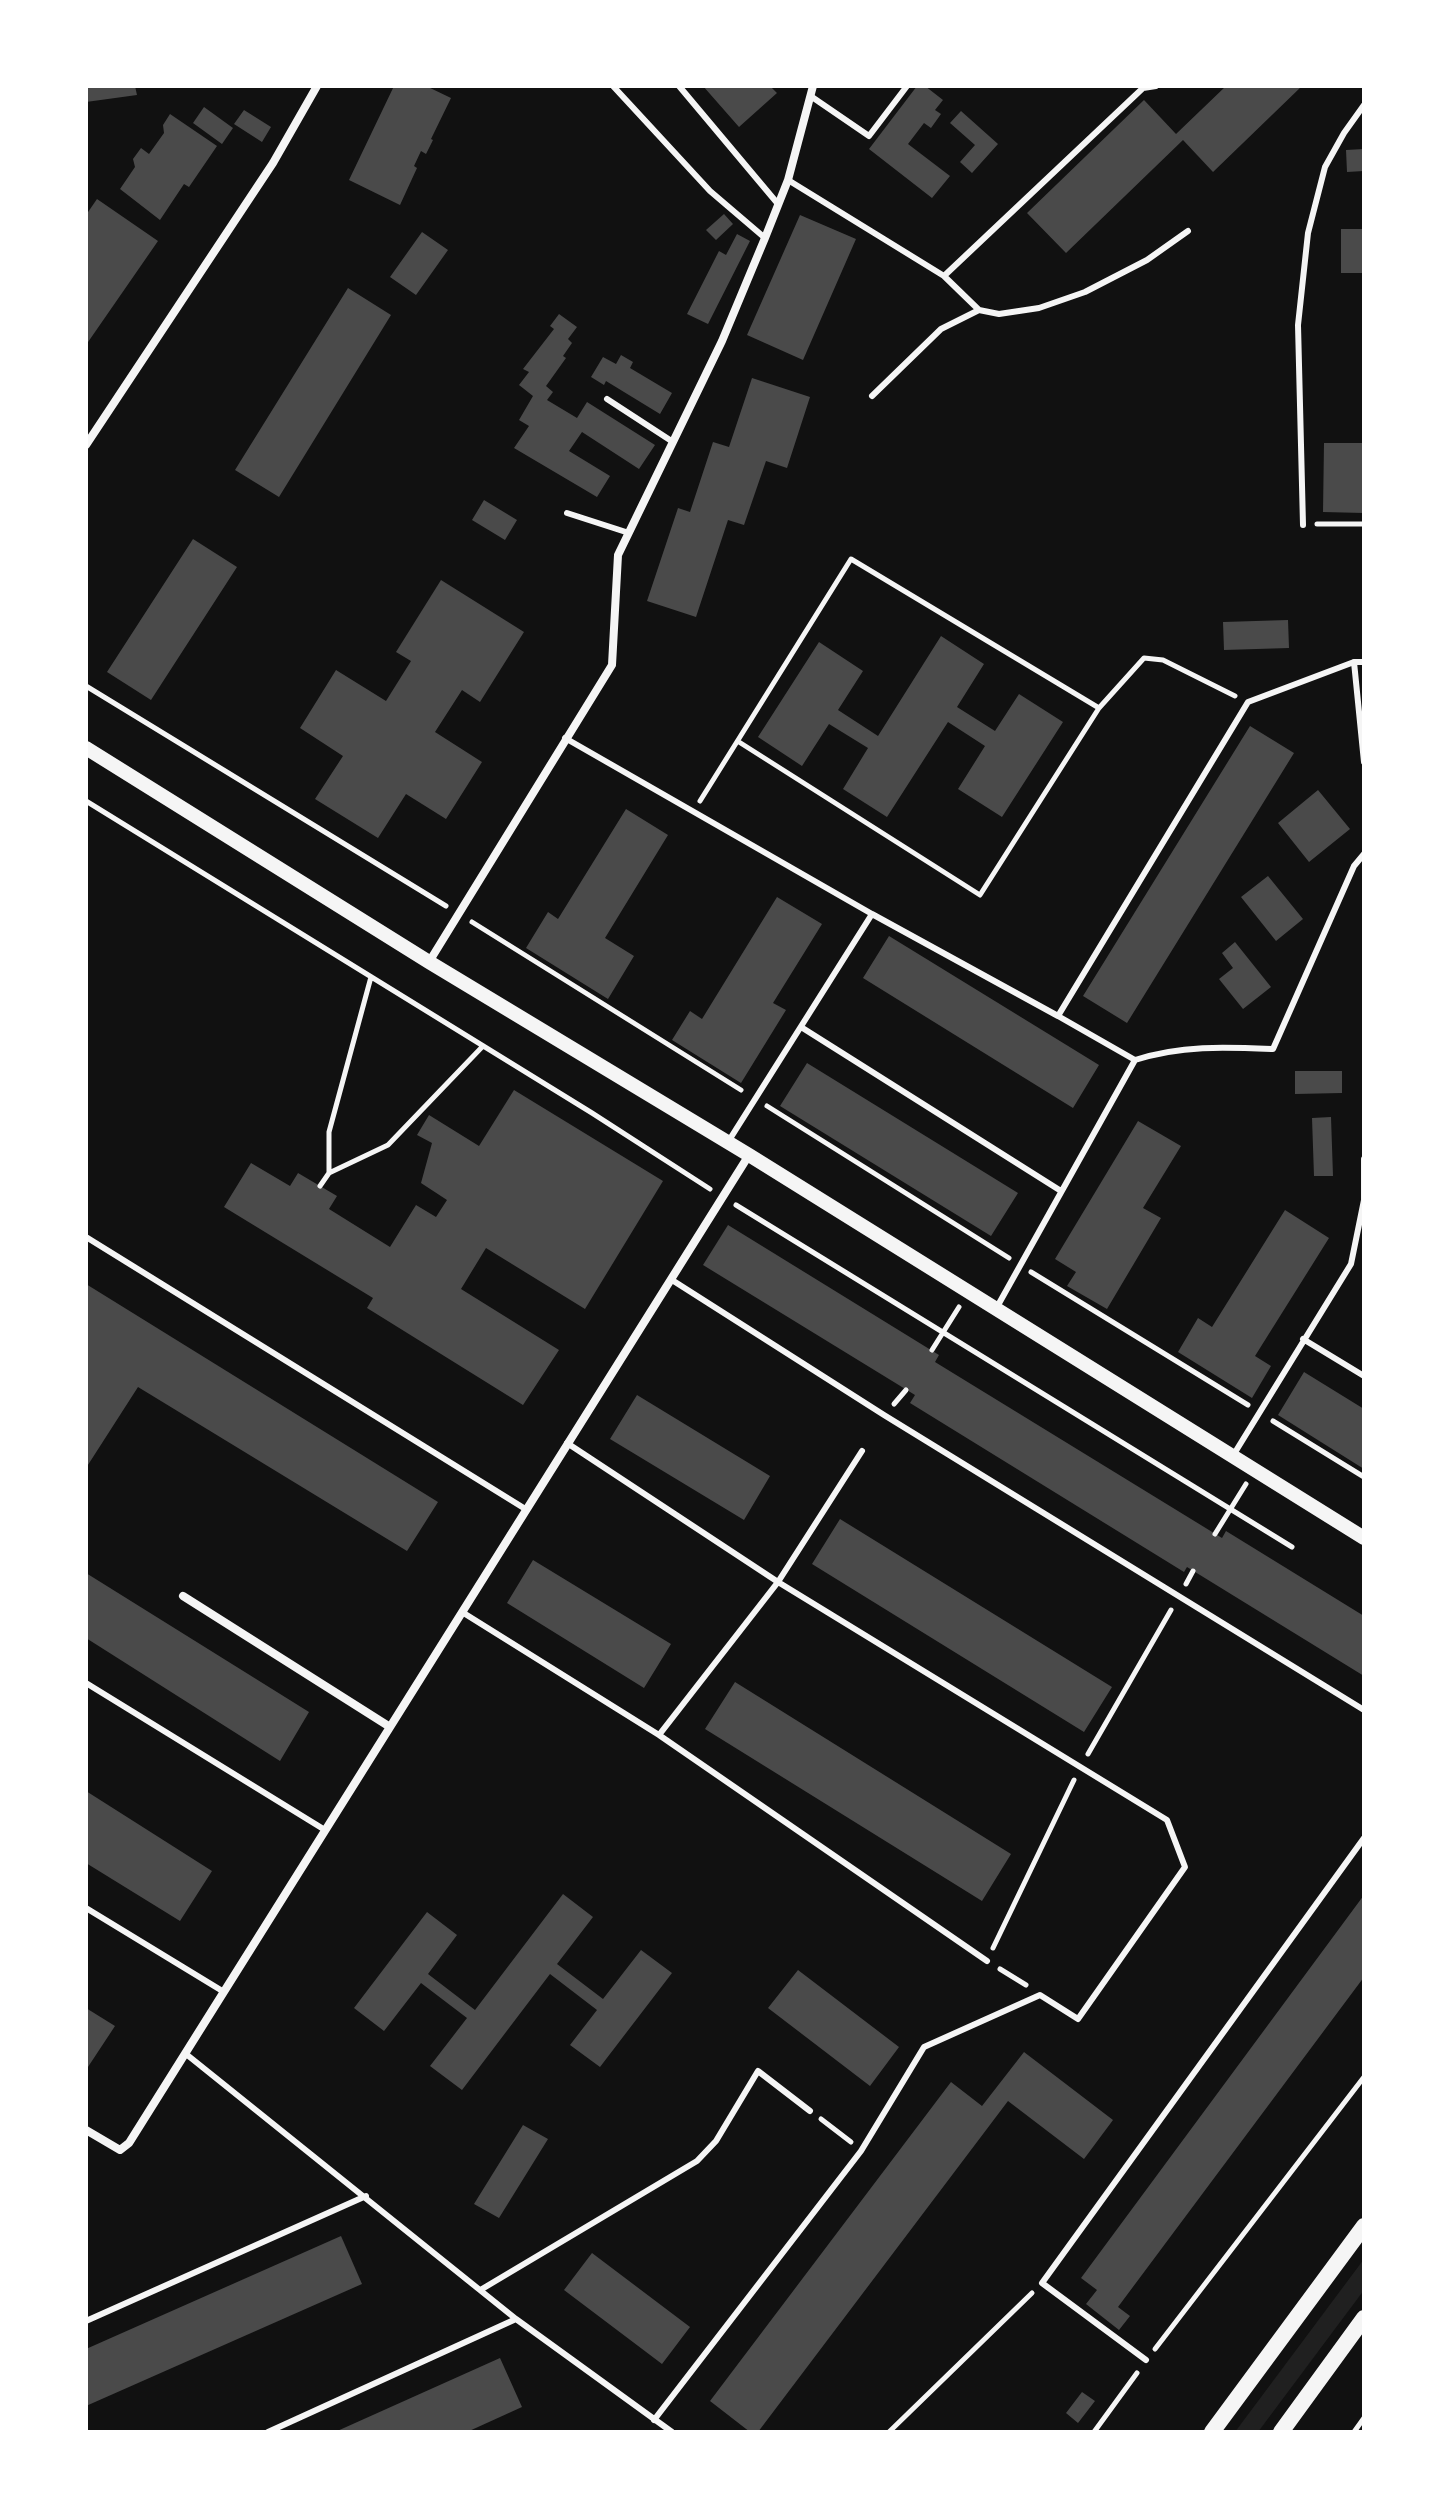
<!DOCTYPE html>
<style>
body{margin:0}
#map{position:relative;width:1450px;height:2518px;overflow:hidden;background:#111;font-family:"PT Sans",sans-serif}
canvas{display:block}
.frame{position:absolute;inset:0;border:88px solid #fff;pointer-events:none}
</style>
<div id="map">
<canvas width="1450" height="2518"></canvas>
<div class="frame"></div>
</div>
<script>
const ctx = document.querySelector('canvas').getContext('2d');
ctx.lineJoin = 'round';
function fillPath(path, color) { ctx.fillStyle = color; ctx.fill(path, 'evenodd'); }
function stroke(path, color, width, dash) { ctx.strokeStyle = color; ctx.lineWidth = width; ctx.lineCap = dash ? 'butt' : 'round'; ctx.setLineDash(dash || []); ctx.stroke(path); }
fillPath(new Path2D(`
 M1364 2259V2290L1258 2432H1235Z`), '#202020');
fillPath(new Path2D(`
 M86 86H135L137 95 86 102Z
 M394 86H426L451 98 431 139 433 140 426 154 421 151 414 166 417 168 400 205 349 180Z
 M703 86H770L777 93 739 127Z
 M917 86H925L943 100 935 110 941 114 931 128 924 123 908 144 950 176 932 198 869 149Z
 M1226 86H1302L1213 172 1183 140 1066 253 1027 213 1144 100 1176 134Z
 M204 107 233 128 222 144 193 123Z
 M244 110 271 127 262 142 234 124Z
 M961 111 998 144 972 173 960 162 975 145 950 123Z
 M170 114 217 146 189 187 184 184 160 220 120 189 135 167 133 159 141 148 149 154 164 133 163 125Z
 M1364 149V171L1347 172 1346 150Z
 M97 199 158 241 86 345V215Z
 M724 214 733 224 716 240 706 230Z
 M800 215 856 239 803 360 747 335Z
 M1341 229H1364V273H1341Z
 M422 232 448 250 416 295 390 277Z
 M737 234 750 241 708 324 687 314 719 251 726 255Z
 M348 288 391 315 279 497 235 470Z
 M559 314 577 327 568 339 572 343 563 356 566 358 546 386 553 392 547 400 577 418 587 402 655 445 639 469 582 432 569 451 610 476 597 497 514 448 529 426 519 420 533 396 519 385 529 372 523 369 554 329 550 326Z
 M621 355 633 362 630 368 672 393 660 414 606 381 604 385 591 377 603 357 616 364Z
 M752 378 810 397 787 468 766 461 744 525 728 520 696 617 647 601 678 508 690 512 713 442 729 447Z
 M1324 443H1364V513L1323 512Z
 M484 500 517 520 505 540 472 520Z
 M193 539 237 567 151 700 107 672Z
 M441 580 524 632 480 702 462 690 435 732 482 762 446 819 406 794 378 838 315 799 343 756 300 728 336 670 386 701 411 661 396 652Z
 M1288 620 1289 648 1224 650 1223 622Z
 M941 636 984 664 957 707 995 731 1019 694 1063 722 1002 817 958 789 985 746 948 722 887 817 843 789 868 748 829 724 802 766 758 737 819 642 863 671 838 710 878 736Z
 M1250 726 1294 753 1127 1023 1083 996Z
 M1318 790 1350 829 1309 862 1278 823Z
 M626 809 668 835 605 938 634 956 608 999 526 948 548 912 558 919Z
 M1268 876 1303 919 1276 941 1241 897Z
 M777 897 822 924 773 1003 786 1010 741 1083 672 1040 690 1011 702 1019Z
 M889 936 1099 1065 1073 1108 863 978Z
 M1235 942 1271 987 1243 1009 1219 979 1233 968 1222 953Z
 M807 1063 1018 1193 991 1236 780 1106Z
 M1295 1071H1342V1093L1295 1094Z
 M514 1090 663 1181 585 1309 486 1248 461 1289 559 1350 523 1405 367 1308 373 1298 224 1207 251 1163 290 1186 298 1173 337 1196 329 1209 390 1247 416 1205 436 1217 447 1200 421 1183 432 1143 417 1135 429 1115 479 1146Z
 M1331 1117 1333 1176H1314L1312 1118Z
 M1138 1121 1181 1146 1143 1208 1161 1218 1107 1309 1067 1286 1076 1272 1055 1259Z
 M1285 1210 1329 1238 1255 1356 1271 1366 1252 1398 1178 1352 1198 1318 1212 1327Z
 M728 1225 939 1355 935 1362 1222 1538 1226 1531 1364 1616V1676L1187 1567 1184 1572 910 1403 915 1395 703 1265Z
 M86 1284 438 1502 407 1551 138 1387 86 1468Z
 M1304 1372 1364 1409V1469L1278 1415Z
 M637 1395 770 1476 744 1520 610 1439Z
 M840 1519 1112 1687 1084 1732 812 1564Z
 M533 1560 671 1644 644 1688 507 1603Z
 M86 1573 309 1712 280 1761 86 1638Z
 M735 1682 1011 1854 982 1901 705 1729Z
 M86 1791 212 1871 180 1921 86 1863Z
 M563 1894 593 1917 557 1964 603 1999 641 1950 672 1973 600 2067 570 2045 597 2010 550 1974 462 2090 430 2066 467 2018 421 1983 384 2031 354 2008 427 1912 457 1935 428 1974 475 2010Z
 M1364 1895V1977L1118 2307 1130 2316 1119 2330 1086 2304 1097 2290 1081 2278Z
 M798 1970 899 2047 870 2086 768 2008Z
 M86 2008 115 2026 86 2070Z
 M1024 2052 1113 2120 1084 2159 1008 2101 758 2432H750L710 2401 951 2082 982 2106Z
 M523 2125 548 2139 499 2218 474 2204Z
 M341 2236 362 2284 86 2406V2349Z
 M592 2253 690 2327 662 2364 564 2290Z
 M500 2358 522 2407 467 2432H335Z
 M1082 2392 1095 2401 1078 2423 1066 2413Z`), '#4a4a4a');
stroke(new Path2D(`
 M1317 524H1364
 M86 686 446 906
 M739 742 980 895 1099 708
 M86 801 592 1113 710 1189
 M700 801 851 559 1099 708 1144 658 1163 660 1235 696
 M472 922 741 1090
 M371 977 329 1132V1173L388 1145 483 1046
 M767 1106 1009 1258
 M320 1186 329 1173
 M736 1205 1292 1547
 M1031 1272 1248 1405
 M932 1350 959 1307
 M894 1404 906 1390
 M1273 1421 1364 1477
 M1215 1534 1246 1484
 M1186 1584 1193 1571
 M1088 1754 1171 1610
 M993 1948 1074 1780
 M1000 1969 1026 1985
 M821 2119 851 2142
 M1155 2349 1364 2077
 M889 2432 1032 2293
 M1094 2432 1137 2373
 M1354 2432 1364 2418`), '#f5f5f5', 5);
stroke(new Path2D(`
 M613 86 710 191 765 238
 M679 86 778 204
 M812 97 869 136 907 86
 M788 180 944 276 979 310 999 314 1039 308 1085 292 1147 260 1188 231
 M944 276 1143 88 1156 86
 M872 396 941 329 979 310
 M607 399 673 442
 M567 513 629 533
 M1303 525 1298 325 1308 233 1325 167 1344 133 1364 105
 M1354 662 1364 762
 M565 738 872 914
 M801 1027 1061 1191
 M1135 1060C1181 1045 1225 1047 1273 1049L1354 866 1364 854
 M728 1142 872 914 1058 1016 1248 702 1354 662H1364
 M86 1237 527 1510
 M672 1280 884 1415 1364 1710
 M997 1307 1135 1060 1058 1016
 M1303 1339 1364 1376
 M567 1443 778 1582 1167 1820 1185 1867 1078 2019 1040 1995 924 2047 861 2151 654 2420
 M1234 1454 1351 1264 1364 1200V1159
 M462 1612 659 1735 987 1961
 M86 1683 325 1830
 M659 1735 778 1582 862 1451
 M86 1908 224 1992
 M186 2054 516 2319 672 2432
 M482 2289 697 2161 716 2141 758 2071 810 2111
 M86 2321 366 2196
 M1146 2360 1042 2283 1364 1838
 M268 2432 516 2319`), '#f5f5f5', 6);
stroke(new Path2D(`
 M86 445 273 163 317 86
 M429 962 612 665 618 555 722 341 765 238 788 180 813 86
 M183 1596 390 1727
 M86 2130 120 2150 129 2143 749 1155`), '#f5f5f5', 8);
stroke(new Path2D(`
 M86 748 429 962 749 1155 1364 1538`), '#f5f5f5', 14);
stroke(new Path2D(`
 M1212 2432 1364 2226
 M1281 2432 1364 2318`), '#f5f5f5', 16);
</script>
